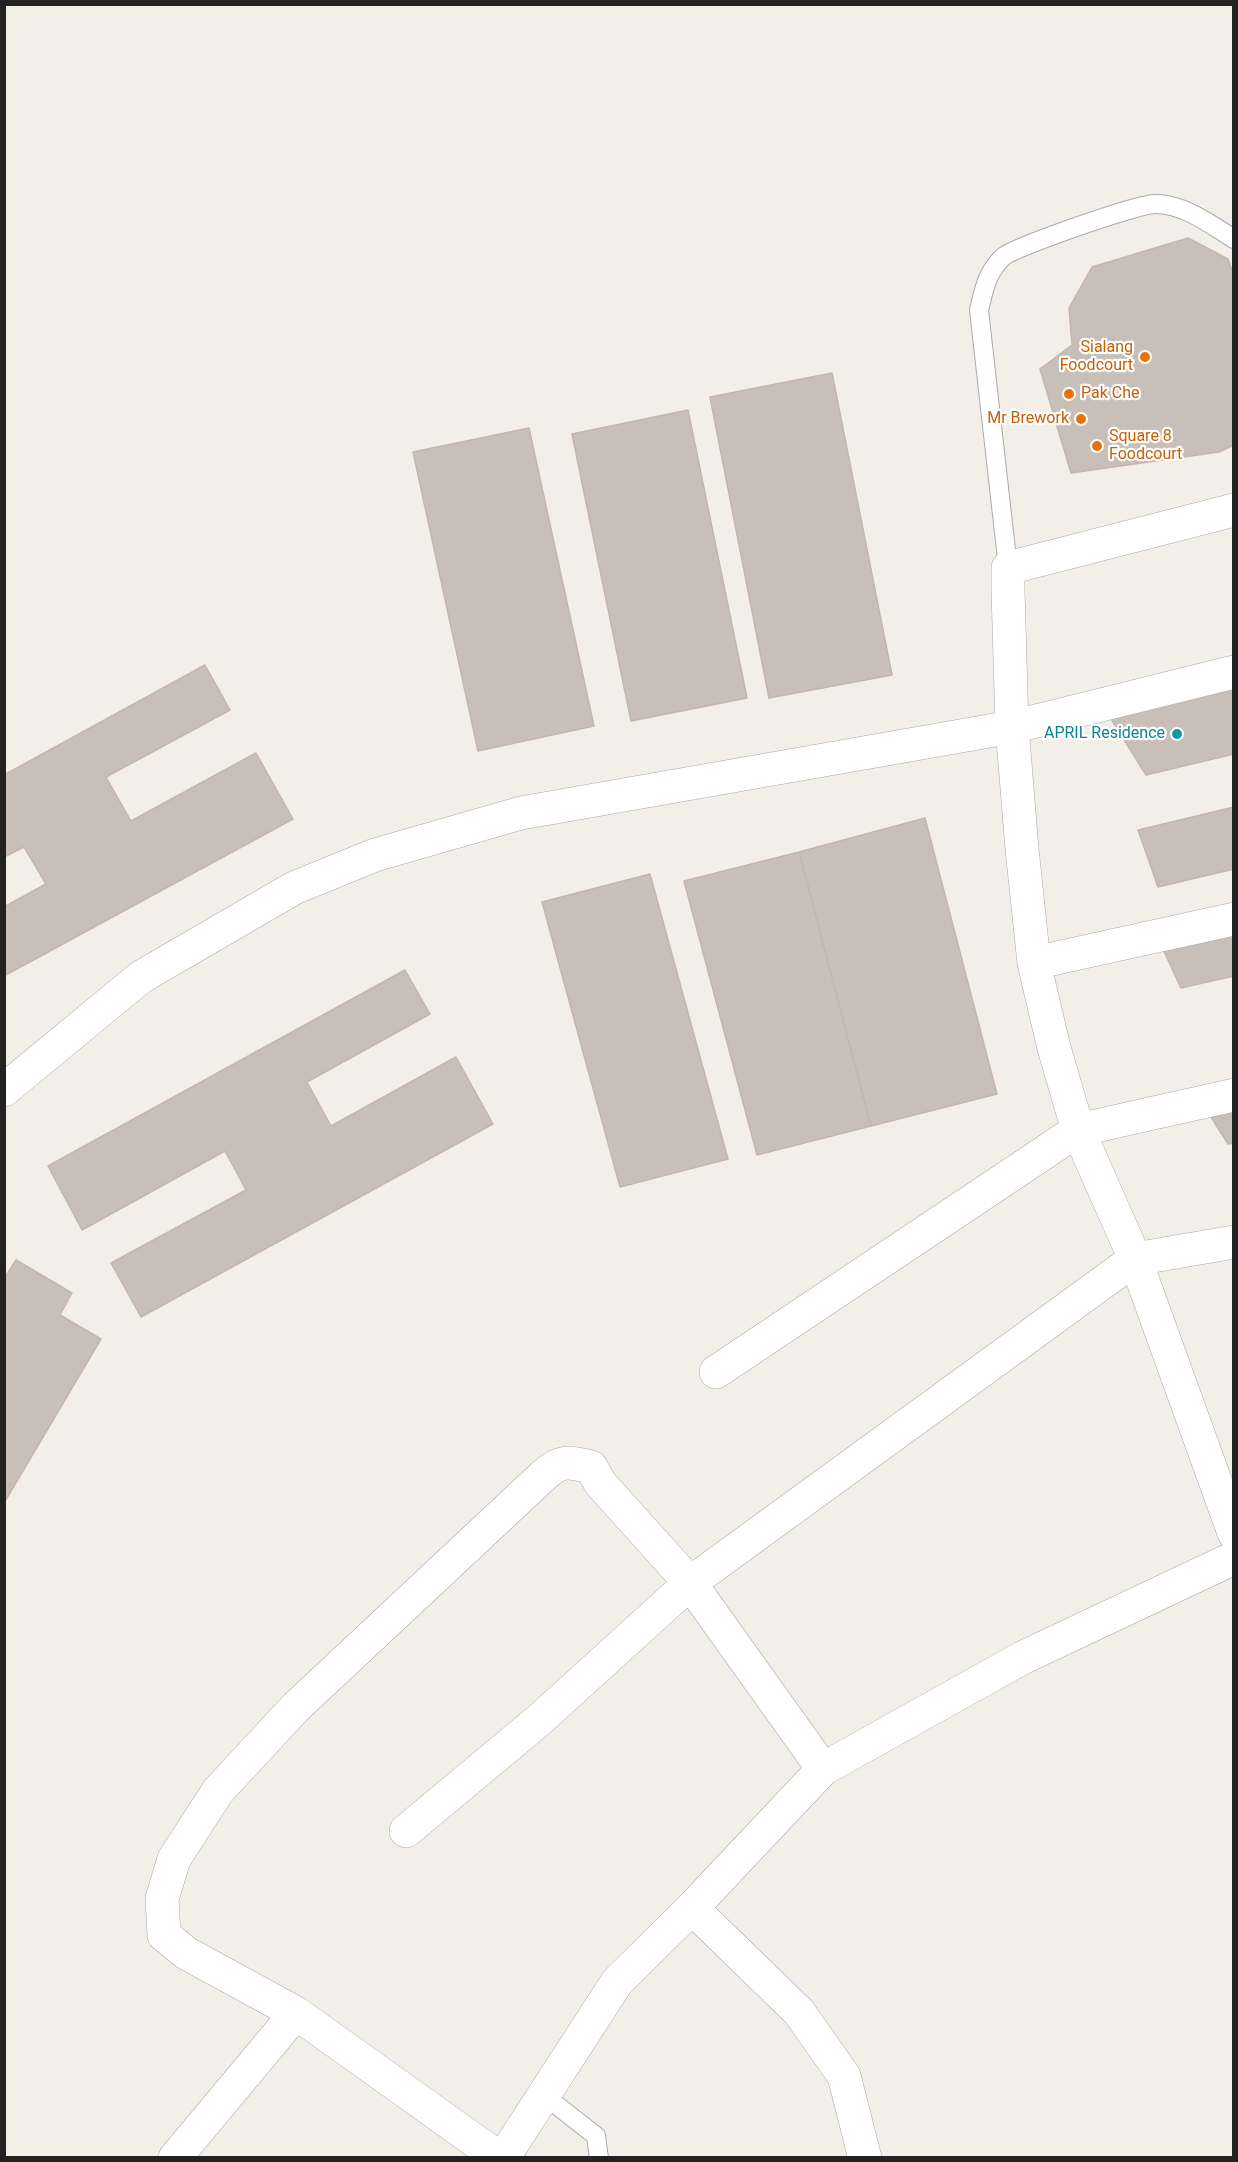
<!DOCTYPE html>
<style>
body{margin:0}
#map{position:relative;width:1238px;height:2162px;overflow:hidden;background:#f2efe9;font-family:Roboto,sans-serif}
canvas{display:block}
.frame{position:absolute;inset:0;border:6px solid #222;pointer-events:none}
</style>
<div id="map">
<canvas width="1238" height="2162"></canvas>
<div class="frame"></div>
</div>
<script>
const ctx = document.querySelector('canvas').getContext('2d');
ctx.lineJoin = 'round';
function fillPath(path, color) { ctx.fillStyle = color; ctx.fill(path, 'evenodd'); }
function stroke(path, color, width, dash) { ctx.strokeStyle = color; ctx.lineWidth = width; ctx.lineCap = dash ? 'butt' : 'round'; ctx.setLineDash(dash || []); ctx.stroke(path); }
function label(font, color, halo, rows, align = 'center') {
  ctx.font = font + ' Roboto,sans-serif'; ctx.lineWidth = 4.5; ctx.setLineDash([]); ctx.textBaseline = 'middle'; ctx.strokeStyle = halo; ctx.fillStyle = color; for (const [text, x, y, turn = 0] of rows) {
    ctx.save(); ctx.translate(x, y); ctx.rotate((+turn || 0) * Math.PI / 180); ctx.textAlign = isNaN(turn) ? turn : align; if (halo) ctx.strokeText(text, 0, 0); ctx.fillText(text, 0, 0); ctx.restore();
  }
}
const building = new Path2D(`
 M1188 238 1228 259 1234 276V445L1219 452 1071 473 1040 369 1072 345 1069 308 1092 267Z
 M832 373 892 675 769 698 710 397Z
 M688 410 747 698 631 721 572 434Z
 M529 428 594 726 478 751 413 452Z
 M205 665 230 710 106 777 131 821 256 753 293 819 4 976V907L46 884 24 847 4 857V775Z
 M1234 683V754L1146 775 1108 714Z
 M1234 807V869L1158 887 1138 830Z
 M925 818 997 1094 871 1126 799 852Z
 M799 852 871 1126 757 1155 684 881Z
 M650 874 728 1159 620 1187 542 902Z
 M1234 926V976L1181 988 1160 943Z
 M405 970 430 1014 307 1082 331 1126 456 1057 493 1124 141 1317 111 1263 246 1190 225 1151 82 1230 48 1166Z
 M1234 1103V1143L1228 1144 1206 1109Z
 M16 1260 72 1293 60 1315 101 1339 4 1503V1279Z`);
fillPath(building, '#c7bfb8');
stroke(building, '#c4b6ab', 1.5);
const lane = new Path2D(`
 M1008 568 979 310C984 289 987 272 1003 257 1014 247 1138 204 1155 204 1184 204 1210 224 1234 239
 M545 2096 596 2136 599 2158`);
const street = new Path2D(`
 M1234 510 1008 568V590L1012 727 1022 849 1034 963 1054 1048 1078 1130 1135 1259 1234 1533
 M1034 963 1234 919
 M4 1090 141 977 294 888 375 855 521 813 1012 727 1234 672
 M716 1372 1078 1130 1234 1095
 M406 1831 538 1721 690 1583 1135 1259 1234 1242
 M692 1908 799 2012 844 2076 865 2158
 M175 2158 296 2013
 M499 2158 296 2013 186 1953 164 1935 162 1899 174 1859 218 1791 295 1708 544 1475C562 1459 569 1462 591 1467L600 1483 690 1583 823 1769
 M503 2158 617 1982 692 1908 823 1769 1022 1658 1234 1558`);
stroke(lane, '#a9a9a9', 20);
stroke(street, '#a9a9a9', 34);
stroke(lane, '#fff', 18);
stroke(street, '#fff', 33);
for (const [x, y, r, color] of [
 [1145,357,6,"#e8710a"],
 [1069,394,6,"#e8710a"],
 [1081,419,6,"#e8710a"],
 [1097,446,6,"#e8710a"],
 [1177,734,6,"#0f9aa8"]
]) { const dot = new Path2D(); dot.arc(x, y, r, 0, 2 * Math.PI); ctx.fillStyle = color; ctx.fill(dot); stroke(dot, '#fff', 2); }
label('16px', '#c56008', '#fff', [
 ["Sialang",1133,348],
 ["Foodcourt",1133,366],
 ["Pak Che",1081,394,"left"],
 ["Mr Brework",1069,419],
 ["Square 8",1109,437,"left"],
 ["Foodcourt",1109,455,"left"]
], 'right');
label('16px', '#0d838f', '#fff', [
 ["APRIL Residence",1165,734]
], 'right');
</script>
